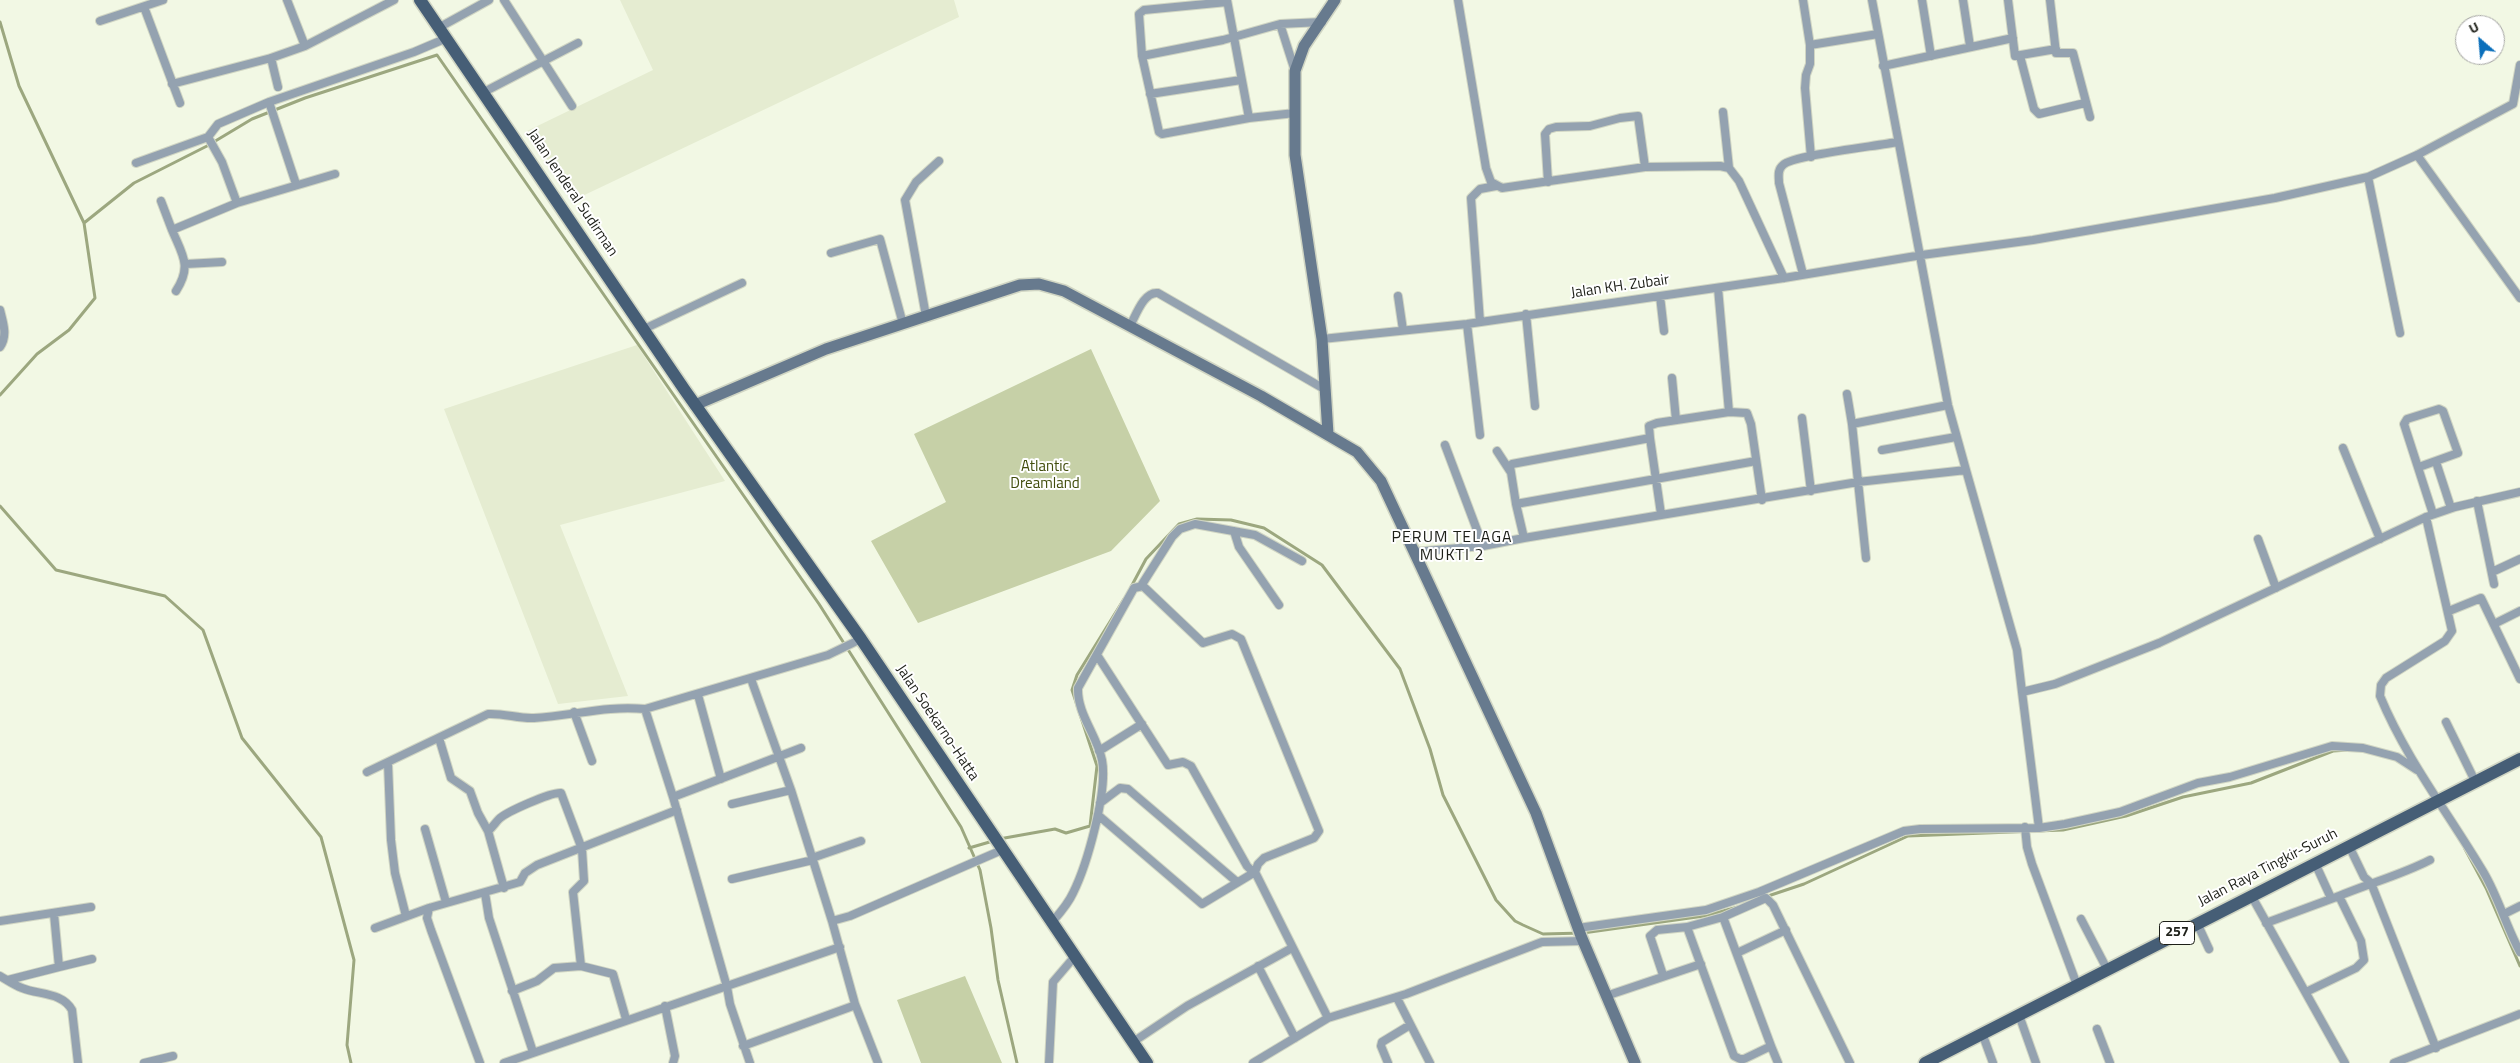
<!DOCTYPE html>
<style>
body{margin:0}
#map{position:relative;width:2520px;height:1063px;overflow:hidden;background:#f2f8e4;font-family:"Titillium Web",sans-serif}
canvas{display:block}
.north{position:absolute;left:2455px;top:15px;width:50px;height:50px;box-sizing:border-box;background:#fff;border:1px solid #a5a5a3;border-radius:50%;rotate:333deg;font-size:14px;font-weight:700;line-height:20px;text-align:center;color:#1d1f18}
.north::after{content:'';display:block;margin:auto;width:18px;height:22px;background:#0a6fbb;clip-path:polygon(50% 0,100% 100%,50% 72%,0 100%)}
</style>
<div id="map">
<canvas width="2520" height="1063"></canvas>
<div class="north">U</div>
</div>
<script>
const ctx = document.querySelector('canvas').getContext('2d');
ctx.lineJoin = 'round';
function fillPath(path, color) { ctx.fillStyle = color; ctx.fill(path, 'evenodd'); }
function stroke(path, color, width, dash) { ctx.strokeStyle = color; ctx.lineWidth = width; ctx.lineCap = dash ? 'butt' : 'round'; ctx.setLineDash(dash || []); ctx.stroke(path); }
function label(font, color, halo, rows, align = 'center') {
  ctx.font = font + ' "Titillium Web",sans-serif'; ctx.lineWidth = 4; ctx.setLineDash([]); ctx.textBaseline = 'middle'; ctx.strokeStyle = halo; ctx.fillStyle = color; for (const [text, x, y, turn = 0] of rows) {
    ctx.save(); ctx.translate(x, y); ctx.rotate((+turn || 0) * Math.PI / 180); ctx.textAlign = isNaN(turn) ? turn : align; if (halo) ctx.strokeText(text, 0, 0); ctx.fillText(text, 0, 0); ctx.restore();
  }
}
fillPath(new Path2D(`
 M620 0H954L959 17 576 199 527 131 653 70Z
 M637 345 725 481 560 525 628 696 558 704 444 409Z`), '#e5ecd1');
fillPath(new Path2D(`
 M1091 349 1160 501 1111 551 918 623 871 541 946 502 914 434Z
 M965 976 1002 1063H921L897 1000Z`), '#c6d0a7');
stroke(new Path2D(`
 M0 22 19 86 84 223 95 298 69 330 37 354 0 395
 M84 223 134 183 207 146 252 119 305 98 437 55 819 604 961 827 980 870 991 928 998 980 1017 1063
 M0 506 56 570 165 596 203 630 242 738 321 837 354 960 347 1045 351 1063
 M1131 587 1146 559 1179 524 1197 519 1231 520 1264 528 1322 565 1400 669 1430 749 1443 795 1496 900 1515 921 1523 925 1543 934 1583 933 1704 916 1738 907
 M999 839 1055 829 1066 833 1090 826 1097 766 1072 690 1077 675 1124 599
 M969 848 993 841
 M2465 849 2486 888 2520 966
 M1765 897 1804 884 1908 836 2063 830 2126 816 2183 797 2251 783 2333 751 2349 750`), '#9ca77f', 3);
const street = new Path2D(`
 M287 0 305 46
 M504 0 572 106
 M1227 0 1249 118
 M1458 0 1486 168 1491 182 1502 188 1645 167 1720 166 1729 168 1739 181 1784 278
 M1803 0 1810 45V64L1806 75 1805 88 1811 157
 M1922 0 1931 56
 M1963 0 1970 46
 M2008 0 2015 56 2056 49
 M2050 0 2056 53H2073L2090 117
 M1227 2 1144 10 1139 14 1142 56 1159 132 1162 134 1249 118 1295 113
 M144 7 180 103
 M100 21 163 0
 M1280 24 1295 71
 M440 27 489 0
 M1810 45 1878 34
 M1142 56 1223 40 1280 24 1322 22
 M2020 56 2034 109 2039 114 2085 103
 M271 58 278 87
 M1883 66 2013 38
 M172 84 271 58 305 46 394 0
 M484 92 578 43
 M1150 94 1241 80
 M269 102 296 184
 M1723 112 1729 168
 M2417 155 2520 298
 M136 163 208 137
 M335 174 237 203 222 162 208 137 218 124 269 102 414 52 447 38
 M2368 177 2400 333
 M1548 182 1545 134 1549 129 1556 127 1590 126 1620 118 1638 116 1645 167
 M161 201 172 230
 M831 253 880 239 903 324
 M186 264 222 262
 M1803 274 1779 183C1779 177 1777 170 1783 165 1793 155 1878 146 1897 142
 M1718 288 1729 412
 M176 291C192 266 183 256 172 230L237 203
 M1398 296 1403 330
 M1660 296 1664 331
 M0 310C3 322 8 336 0 347
 M1526 314 1535 406
 M926 316 905 200 916 182 939 161
 M1480 322 1471 198 1480 189 1496 186
 M1467 324 1480 435
 M1130 326C1136 315 1144 291 1158 293L1326 390
 M644 329 742 283
 M1322 339 1467 324 1784 278 1922 255 2033 240 2275 198 2368 177 2417 155 2513 104 2520 65
 M1672 378 1676 420
 M1847 394 1852 424
 M1802 418 1811 491
 M1650 438 1649 426 1657 423 1729 412 1747 413 1751 424 1762 500
 M1445 445 1483 546
 M2343 448 2380 539
 M1882 450 1956 437
 M1497 451 1510 471
 M2436 462 2451 508
 M2419 467 2458 453 2443 411 2439 409 2407 419 2404 424 2433 514
 M1966 470 2017 650 2022 692 2055 684 2159 643 2426 517 2455 507 2520 492
 M2477 501 2494 584
 M1516 504 1756 461
 M2426 517 2452 631 2445 641 2386 678 2381 685 2380 696C2406 759 2449 814 2484 873 2499 899 2506 926 2520 952
 M1234 531 1239 547 1279 605
 M1524 538 1858 482 1966 470 1948 405 1872 0
 M2258 539 2276 588
 M1414 552 1483 546 1524 538 1516 504 1510 466 1512 464 1650 438 1661 514
 M1866 558 1852 424 1948 405
 M2492 572 2520 559
 M1141 586 1172 537 1180 529 1195 524 1255 535 1302 561
 M2449 611 2481 598 2520 679
 M2494 624 2520 611
 M1097 655 1168 765 1183 762 1191 766 1247 866 1254 873
 M751 679 791 790
 M2022 692 2039 828
 M698 695 721 779
 M574 712 592 761
 M2446 722 2475 781
 M439 738 451 778 470 791 478 813 488 831 504 888
 M1099 751 1142 724
 M388 763 391 840 395 873 406 916
 M367 772 488 714C504 713 519 719 534 718 572 716 607 705 645 709
 M673 797 801 748
 M1100 803 1120 788 1128 789 1237 882
 M732 804 791 790 832 921
 M1098 815 1202 904 1255 872
 M2025 827 2027 847 2032 864 2077 985
 M425 829 446 902
 M488 831C493 827 495 823 499 819 506 812 551 792 561 793L582 849 584 881 573 892 581 966 613 974 626 1019
 M2349 846 2364 877 2371 883 2436 1048
 M812 858 861 841
 M2315 863 2331 898
 M732 879 813 860
 M485 893 489 918 533 1052
 M2251 895 2345 1063
 M2339 896C2370 883 2401 875 2430 860
 M2504 914 2520 906
 M1723 917 1771 1046
 M2081 919 2107 969
 M0 921 91 907
 M1053 921C1060 913 1068 904 1073 893 1087 865 1108 791 1102 760 1097 735 1077 714 1078 688L1134 588 1143 586 1203 643 1232 634 1241 639 1319 831 1314 838 1264 858 1258 864 1255 872 1328 1018
 M2197 923 2209 949
 M2266 923 2339 896 2361 941 2364 960 2356 968 2306 992
 M375 928 429 908
 M1578 928 1706 910 1759 892 1904 831 1920 829 2039 828 2065 824 2120 812 2198 783 2230 777 2332 746 2363 748 2397 757 2417 770
 M1737 953 1786 930
 M1258 966 1295 1038
 M59 967 92 959
 M1663 975 1650 936 1657 930 1687 927
 M0 976C7 980 14 985 22 988 39 995 62 992 72 1010L78 1063
 M8 980 59 967 54 914
 M512 991 537 981 554 968 581 966
 M1606 996 1701 964
 M1397 998 1430 1063
 M855 1004 878 1063
 M665 1006 675 1056 673 1063
 M2019 1015 2036 1063
 M2097 1029 2110 1063
 M1982 1033 1993 1063
 M1133 1042 1187 1006 1292 948
 M743 1046 853 1006 855 1004 832 921 850 916 1002 850
 M144 1063 173 1056
 M480 1063 431 930 427 918 429 908 520 882 525 873 537 865 677 810
 M504 1063 840 947
 M750 1063 730 1004 727 987 673 797 645 709 828 655 861 639
 M1049 1063 1053 982 1076 955
 M1253 1063 1328 1018 1406 994 1542 942 1583 941
 M1388 1063 1381 1046 1382 1042 1410 1025
 M1778 1063 1771 1046 1744 1059H1740L1734 1056 1687 927 1723 917 1766 898 1773 905 1850 1063
 M2394 1063 2520 1014`);
const secondary = new Path2D(`
 M695 405 826 349 1020 285 1039 284 1064 291 1261 396 1357 452 1381 481 1536 813 1581 936 1635 1063
 M1328 434 1322 339 1295 155V71L1304 46 1335 0`);
const primary = new Path2D(`
 M420 0 684 389 861 639 1147 1063
 M1925 1063 2520 759`);
stroke(street, '#d0d5c3', 10);
stroke(secondary, '#d0d5c3', 14);
stroke(primary, '#d0d5c3', 15);
stroke(street, '#94a2b0', 8);
stroke(secondary, '#677a8e', 11);
stroke(primary, '#465e76', 12);
for (const [x, y, w] of [
 [2177,933,35]
]) { const box = new Path2D(); box.roundRect(x - w / 2, y - 11.5, w, 23, 4); ctx.fillStyle = '#fff'; ctx.fill(box); stroke(box, '#1d1f18', 1); }
label('bold 14px', '#1d1f18', null, [
 ["257",2177,933]
]);
label('15px', '#1d1f18', '#fff', [
 ["Jalan Jenderal Sudirman",572,193,56],
 ["Jalan KH. Zubair",1620,287,-8],
 ["Jalan Soekarno-Hatta",937,723,56],
 ["Jalan Raya Tingkir-Suruh",2268,868,-27]
]);
label('15px', '#414d0c', '#fff', [
 ["Atlantic",1045,467],
 ["Dreamland",1045,484]
]);
ctx.letterSpacing = '1px';
label('16px', '#1d1f18', '#fff', [
 ["PERUM TELAGA",1452,538],
 ["MUKTI 2",1452,556]
]);
ctx.letterSpacing = '0px';
</script>
